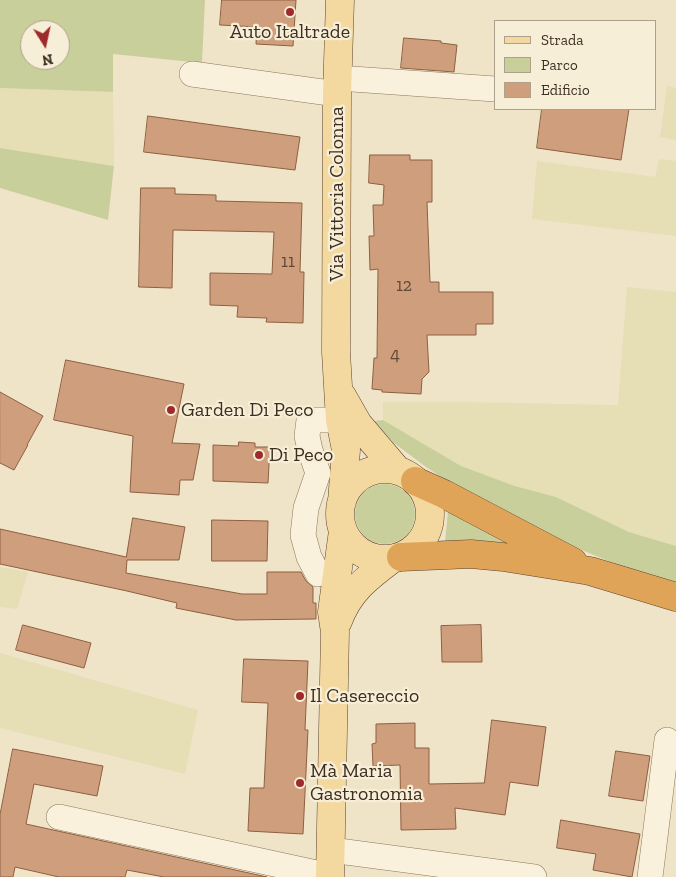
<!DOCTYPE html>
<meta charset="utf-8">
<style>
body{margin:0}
#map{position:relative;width:676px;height:877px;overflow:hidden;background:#f0e4c8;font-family:"Zilla Slab",serif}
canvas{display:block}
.legend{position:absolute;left:494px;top:20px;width:162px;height:90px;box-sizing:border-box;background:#f7eed8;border:1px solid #ada18e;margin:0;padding:6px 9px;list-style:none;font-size:15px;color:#3d2e20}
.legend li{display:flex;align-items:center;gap:10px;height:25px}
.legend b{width:25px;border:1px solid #ada18e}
.north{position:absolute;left:20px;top:20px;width:50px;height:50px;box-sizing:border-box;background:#f7eed8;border:1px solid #ada18e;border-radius:50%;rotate:170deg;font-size:14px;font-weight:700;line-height:20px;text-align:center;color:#3d2e20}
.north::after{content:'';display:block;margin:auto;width:18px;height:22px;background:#9e2a2b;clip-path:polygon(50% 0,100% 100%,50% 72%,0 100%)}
</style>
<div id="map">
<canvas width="676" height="877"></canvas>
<ul class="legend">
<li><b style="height:6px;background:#f3d9a0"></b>Strada</li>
<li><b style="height:14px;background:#c9cf9b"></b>Parco</li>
<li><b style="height:14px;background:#cf9f7d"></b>Edificio</li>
</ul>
<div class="north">N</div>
</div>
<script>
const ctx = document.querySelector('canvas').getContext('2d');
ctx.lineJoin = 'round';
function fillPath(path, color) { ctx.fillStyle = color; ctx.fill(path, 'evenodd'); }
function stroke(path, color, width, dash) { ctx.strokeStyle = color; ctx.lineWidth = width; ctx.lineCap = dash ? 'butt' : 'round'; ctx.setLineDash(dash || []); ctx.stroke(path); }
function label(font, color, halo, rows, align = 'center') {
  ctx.font = font + ' "Zilla Slab",serif'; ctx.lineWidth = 4.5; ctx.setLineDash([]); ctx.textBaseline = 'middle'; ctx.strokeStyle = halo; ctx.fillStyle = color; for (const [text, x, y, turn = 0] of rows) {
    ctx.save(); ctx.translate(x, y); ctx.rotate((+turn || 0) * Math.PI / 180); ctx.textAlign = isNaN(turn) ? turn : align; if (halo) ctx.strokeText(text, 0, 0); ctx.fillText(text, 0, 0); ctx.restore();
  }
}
fillPath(new Path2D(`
 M667 86 676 88V140L660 137Z
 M0 88 113 92 114 166 0 148Z
 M659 159 676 161V236L532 219 537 161 655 177Z
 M627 287 676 292V546L629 532 556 497 515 486 461 466 383 420V402H463L618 405Z
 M0 567 28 572 17 609 0 607Z
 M0 653 198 710 185 774 0 728Z`), '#e6deb5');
fillPath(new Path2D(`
 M0 0H205L202 63 113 54V92L0 88ZM30 30H60V60H30Z
 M0 148 114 166 108 220 0 188Z
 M383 420 461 466 515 486 556 497 629 532 676 546V583L618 565 548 536 458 488 426 467 394 443 374 421Z
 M355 514a30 30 0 1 1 60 0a30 30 0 1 1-60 0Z
 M448 511 484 531 516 545 445 542Z`), '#c9cf9b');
const building = new Path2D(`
 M222 0H296L293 46 256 44 257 27 220 25Z
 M404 38 441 41V43L457 45 454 72 401 68Z
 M542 109H629L621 160 537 148Z
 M148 116 300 137 295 170 144 152Z
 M370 155H410V160H432V202H427L430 282H439V292H493V324H476V335H427L429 372 422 379 421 394 382 392V390L372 389 374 358H377L378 269 370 270 369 236H374L373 205H383L384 185 369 183Z
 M141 188H175V194L216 195V201L302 203 300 272H304L303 323 266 322 267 318 237 317 238 306 210 305V273L272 274 274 232 173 230 172 288 139 287Z
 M66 360 184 384 172 443 200 444 193 480H180L179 495 130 492 133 436 54 420Z
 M0 392 43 416 27 445H28L14 470 0 463Z
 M239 442 255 443V447H270L268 483 213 481V445L238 446Z
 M133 518 185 527 179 560H127L126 573 242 594H267V572H301L306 581 313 587V603H316V619L236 620 176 608 177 603 127 591 0 564V529L126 557Z
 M212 520 268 521 267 561H212Z
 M23 625 91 643 84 668 16 650Z
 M481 625 482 662H442L441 626Z
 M244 659 308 661 305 730H308L303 834 248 831 250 788H264L268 703 242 702Z
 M492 720 546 727 538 786 510 782 505 815 455 808 456 829 401 830 400 765 373 766 372 744 376 743V724L415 723V748H429V784L484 783Z
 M13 749 103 766 97 796 34 784 26 824 267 877H164L127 870 125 877H59L15 867 13 877H0V815Z
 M616 751 650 756 643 801 609 796Z
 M561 820 640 834 632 877 593 870 596 854 557 848Z`);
fillPath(building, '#cf9f7d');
stroke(building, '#8d5f41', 1);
const minor = new Path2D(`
 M192 74 337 94
 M338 78 495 89
 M318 574 309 557 303 535 306 508 318 473 310 450 307 436 309 420H340
 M59 817 330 876
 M331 850 534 877
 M650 877 667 740`);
const major = new Path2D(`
 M340 0 337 94 336 352 340 420 346 450 342 502
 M342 396 358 424 398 471
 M340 514a45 45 0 1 1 90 0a45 45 0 1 1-90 0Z
 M338 621C349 591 367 578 392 559
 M330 877 335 632 332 612 343 531`);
const highway = new Path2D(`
 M415 481 444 494 573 562
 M401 557 471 554 503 557 590 571 676 597`);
stroke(minor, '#8d765c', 26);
stroke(major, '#5b4430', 29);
stroke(highway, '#5b4430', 29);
stroke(minor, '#faf1dc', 25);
stroke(major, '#f3d9a0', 28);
stroke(highway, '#e0a458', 28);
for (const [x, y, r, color] of [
 [290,12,5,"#9e2a2b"],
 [171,410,5,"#9e2a2b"],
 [259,455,5,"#9e2a2b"],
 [300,696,5,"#9e2a2b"],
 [300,783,5,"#9e2a2b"]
]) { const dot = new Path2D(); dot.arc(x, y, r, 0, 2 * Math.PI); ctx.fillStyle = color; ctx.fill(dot); stroke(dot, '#f7eed8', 2); }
label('18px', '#624a37', null, [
 ["11",288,262],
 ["12",404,286],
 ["4",395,355]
]);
label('20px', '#3d2e20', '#f7eed8', [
 ["Auto Italtrade",290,32,"center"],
 ["Garden Di Peco",181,410],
 ["Di Peco",269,455],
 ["Il Casereccio",310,696],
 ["Mà Maria",310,771],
 ["Gastronomia",310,794]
], 'left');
label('20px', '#3d2e20', '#f7eed8', [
 ["Via Vittoria Colonna",337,194,-90]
]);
</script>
